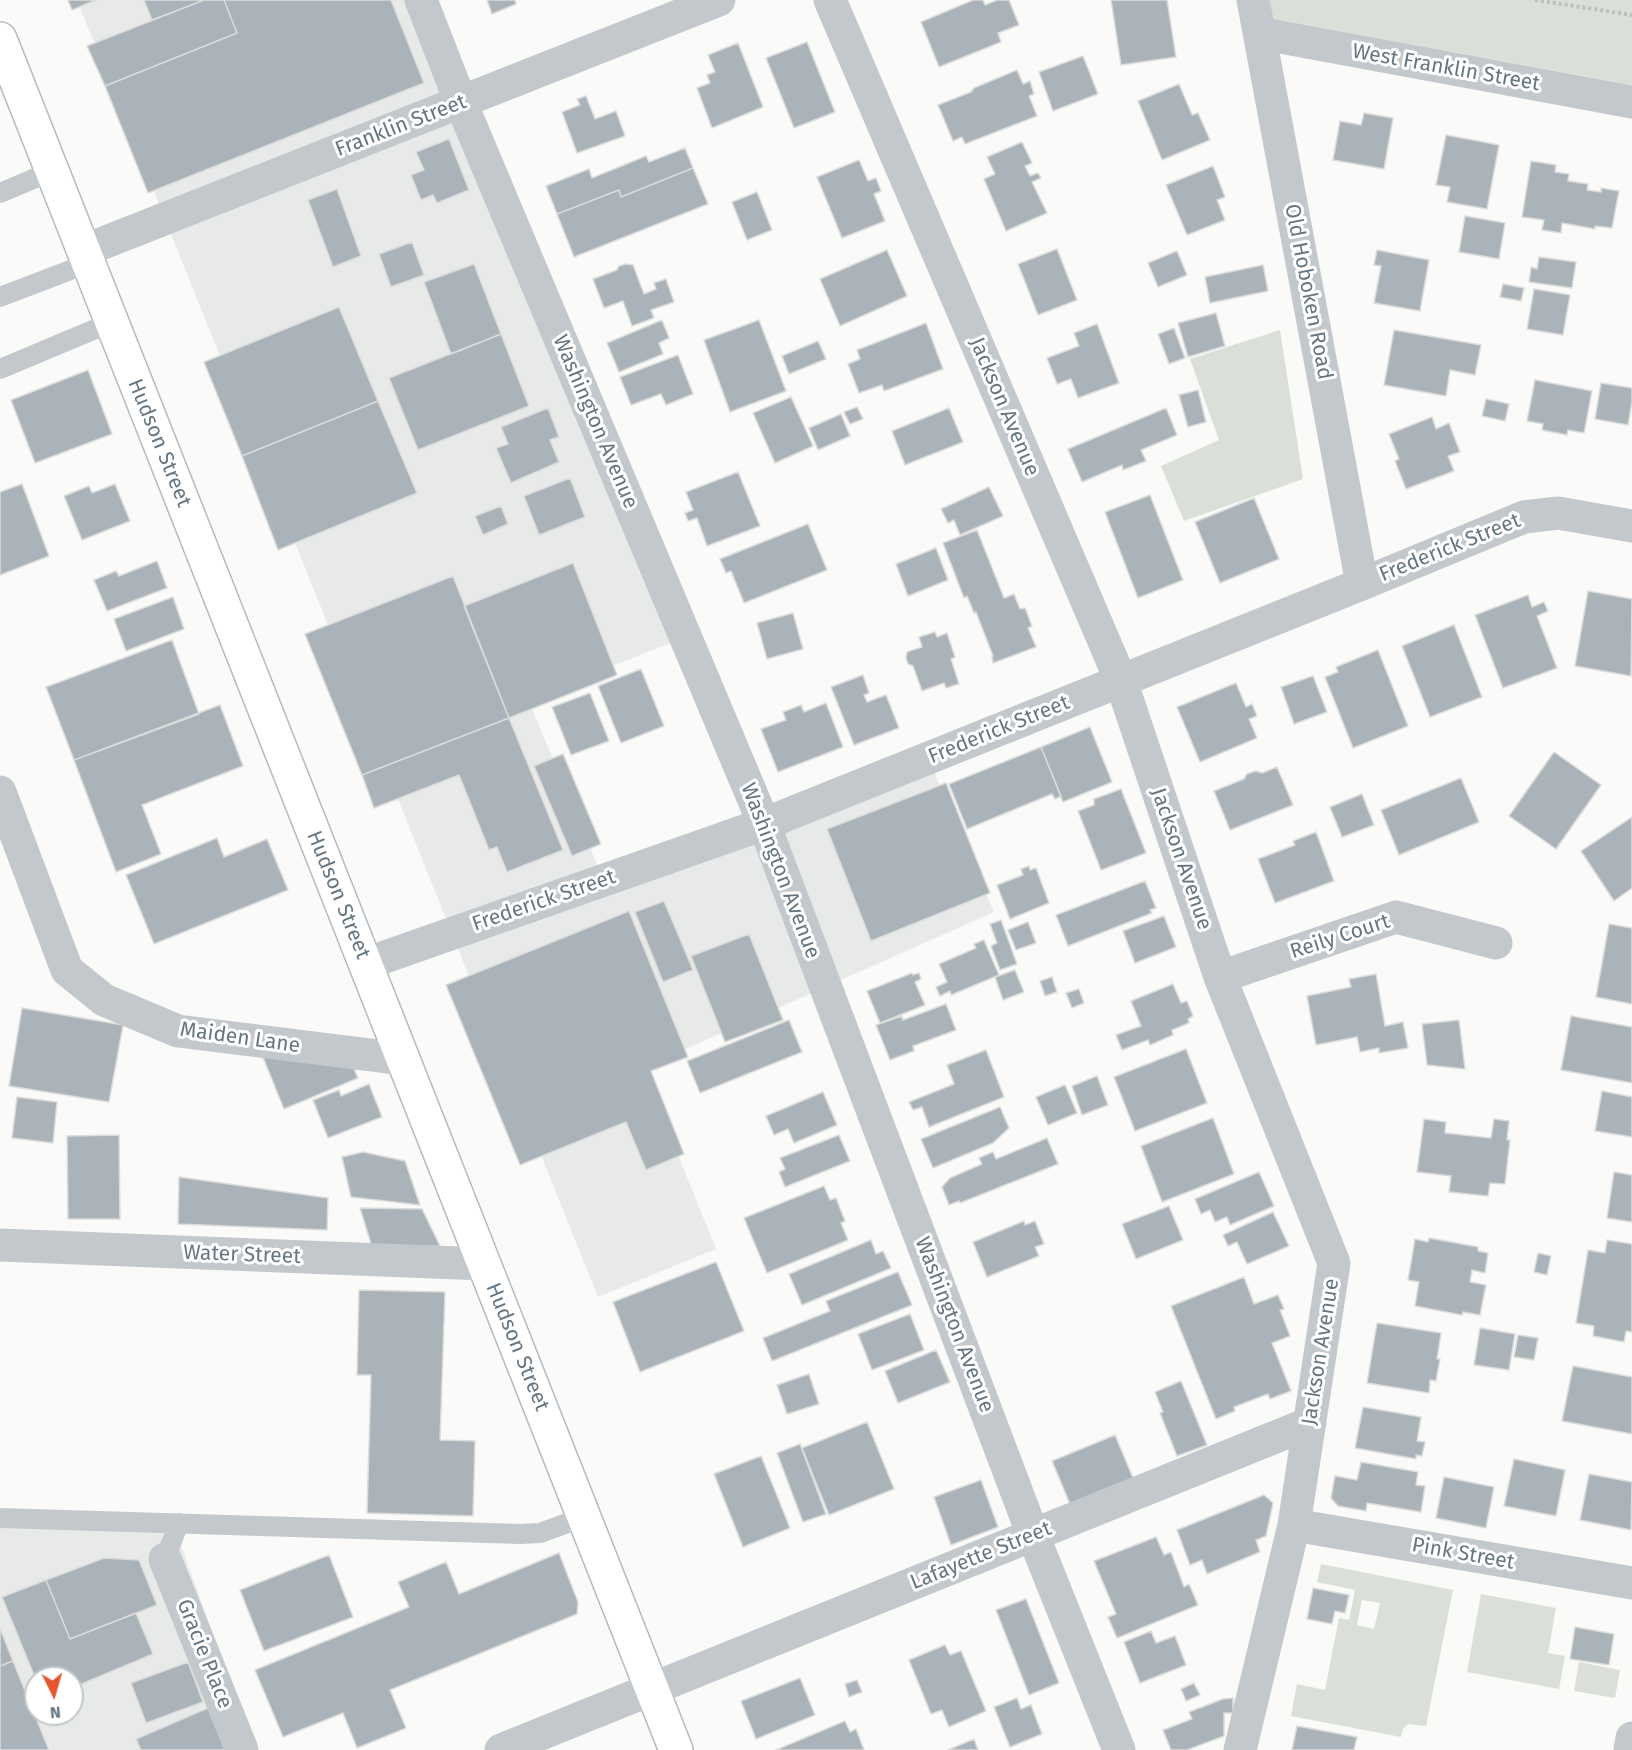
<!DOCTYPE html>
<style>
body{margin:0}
#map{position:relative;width:1632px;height:1750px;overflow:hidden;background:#fafaf8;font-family:"Fira Sans",sans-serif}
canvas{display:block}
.north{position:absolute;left:24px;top:1666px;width:60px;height:60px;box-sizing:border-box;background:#fff;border:2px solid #c1c8cd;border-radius:50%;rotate:175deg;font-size:16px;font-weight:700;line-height:24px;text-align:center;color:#657683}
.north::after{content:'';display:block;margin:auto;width:21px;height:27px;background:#e4572e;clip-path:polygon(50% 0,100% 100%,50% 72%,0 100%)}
</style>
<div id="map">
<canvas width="1632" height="1750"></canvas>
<div class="north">N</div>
</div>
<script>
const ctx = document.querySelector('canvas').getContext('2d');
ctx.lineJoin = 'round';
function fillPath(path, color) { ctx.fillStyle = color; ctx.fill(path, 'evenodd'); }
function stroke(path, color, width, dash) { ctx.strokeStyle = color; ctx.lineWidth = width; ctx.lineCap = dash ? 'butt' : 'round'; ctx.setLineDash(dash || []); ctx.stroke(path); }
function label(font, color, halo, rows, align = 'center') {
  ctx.font = font + ' "Fira Sans",sans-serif'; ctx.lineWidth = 6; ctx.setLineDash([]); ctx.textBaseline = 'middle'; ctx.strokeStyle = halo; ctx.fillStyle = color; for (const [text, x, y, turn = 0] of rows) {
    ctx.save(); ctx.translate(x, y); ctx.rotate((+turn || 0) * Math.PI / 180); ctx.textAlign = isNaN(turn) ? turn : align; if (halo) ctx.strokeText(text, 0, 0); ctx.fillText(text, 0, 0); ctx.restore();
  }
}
fillPath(new Path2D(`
 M77 0H427L683 638 528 699 599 869 924 748 994 912 643 1068 716 1249 598 1297Z
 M0 1524 175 1529 255 1750H0ZM36 1678H72V1714H36Z`), '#e8e9e9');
fillPath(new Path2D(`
 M1251 0H1632V85L1253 15Z
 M1280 330 1303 479 1184 521 1161 466 1219 440 1190 359Z
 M1321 1564 1453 1590 1426 1726 1408 1724 1403 1729 1401 1737 1291 1716 1297 1684 1325 1690 1339 1618 1349 1620 1355 1590 1317 1582ZM1362 1600 1380 1603 1374 1629 1357 1625Z
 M1481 1594 1556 1608 1548 1653 1565 1656 1559 1689 1467 1672Z
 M1579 1662 1620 1670 1615 1698 1574 1691Z`), '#dadfd7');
const building = new Path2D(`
 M68 0H96L72 10Z
 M144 0H204L152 20Z
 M204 0H224L237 33 105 86 87 46Z
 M224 0H391L424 83 148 193 105 86 237 33Z
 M487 0H515L516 4 492 14Z
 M973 0H983L985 5 997 0H1009L1019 25 998 33 1001 42 939 67 921 22Z
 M1111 0H1167L1176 57 1121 65Z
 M807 42 835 112 794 128 766 58Z
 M738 43 763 107 712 128 697 88 710 83 707 75 715 72 708 55Z
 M1083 56 1098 94 1053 111 1039 72Z
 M1017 70 1023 84 1030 81 1034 94 1029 96 1037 116 965 144 962 137 953 141 938 105 971 92 974 88Z
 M1179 84 1192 115 1198 113 1210 140 1162 160 1138 101Z
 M586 96 595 119 616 111 625 136 577 153 562 112 580 105 577 99Z
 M1364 113 1393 118 1384 169 1333 160 1340 121 1361 125Z
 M1446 135 1499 145 1487 209 1447 202 1450 187 1436 185Z
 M449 139 469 190 437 203 433 195 421 200 411 175 424 170 416 152Z
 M1022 142 1032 163 1025 166 1030 176 1038 173 1041 178 1032 182 1047 213 1006 231 984 179 995 174 987 157Z
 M685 148 693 168 621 197 619 190 557 214 546 186 589 169 592 178 646 156 649 162Z
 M859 160 868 181 876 178 881 191 874 194 885 221 842 238 817 177Z
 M1531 161 1556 165 1555 172 1569 174 1568 181 1588 184 1587 190 1601 192V188L1619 191 1612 228 1595 226V229L1562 223 1561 233 1542 230 1544 220 1522 217Z
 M1213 166 1225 197 1217 200 1225 220 1187 235 1166 185Z
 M693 168 708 204 574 257 557 214 619 190 621 197Z
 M337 189 361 256 333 267 308 200Z
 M757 192 772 230 747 240 732 202Z
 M1465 216 1505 223 1499 259 1459 252Z
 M412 242 424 275 391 287 379 254Z
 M1057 249 1077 300 1038 315 1018 264Z
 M887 250 907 296 840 326 820 279Z
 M1377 250 1429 260 1420 311 1374 303 1381 266 1374 265Z
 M1177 251 1187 275 1158 287 1148 263Z
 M1539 257 1576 262 1572 288 1529 282 1531 267 1537 269Z
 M474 264 501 334 451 354 424 282Z
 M626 264 633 265 644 294 656 289 654 283 666 279 674 302 651 310 654 318 632 326 623 301 604 308 593 279 617 270 619 266Z
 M1263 265 1268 291 1210 303 1205 277Z
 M1503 284 1524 288 1521 301 1500 297Z
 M1534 289 1570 295 1563 335 1527 329Z
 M339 307 378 401 242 456 204 362Z
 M1216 313 1225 346 1188 357 1178 323Z
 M662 320 669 338 659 343 663 354 619 372 607 343Z
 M759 320 786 391 730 412 704 340Z
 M926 323 943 369 884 391 882 385 859 393 848 364 860 359 857 350Z
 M1097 324 1119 383 1078 398 1071 379 1057 384 1047 358 1079 346 1074 333Z
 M1174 328 1185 358 1169 364 1158 334Z
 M1394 330 1481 345 1475 375 1450 370 1446 396 1384 385Z
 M501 334 529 406 418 450 389 378Z
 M818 341 826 359 789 374 782 356Z
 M678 355 693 394 666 405 661 394 631 405 620 377Z
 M88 370 112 434 35 463 11 400Z
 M1535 380 1592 391 1584 433 1568 430 1567 435 1542 430 1543 424 1527 421Z
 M1601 383 1632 388V402L1628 425 1595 419Z
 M1198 390 1206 422 1188 427 1179 395Z
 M791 397 813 446 775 463 753 413Z
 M1486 399 1509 404 1505 421 1482 416Z
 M378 401 417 493 278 550 242 456Z
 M857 407 863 419 850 424 844 412Z
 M548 408 559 437 550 440 559 462 511 483 496 448 508 444 501 427Z
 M949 408 963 442 905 465 892 431Z
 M1166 408 1177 435 1141 450 1146 461 1123 470 1122 465 1082 482 1068 449Z
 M841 414 850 436 818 450 809 428Z
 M1432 417 1436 429 1449 423 1460 452 1448 456 1454 471 1406 489 1395 461 1399 459 1389 434Z
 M738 472 760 526 707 546 697 518 688 521 685 513 693 510 686 492Z
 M570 478 585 517 539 535 524 496Z
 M22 484 49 556 0 575V492Z
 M115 484 130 521 82 540 64 496 89 486 92 493Z
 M989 487 1003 516 960 535 954 520 948 523 941 509Z
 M1150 495 1183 580 1138 598 1105 512Z
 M1254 498 1279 559 1220 583 1195 522Z
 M501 506 508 524 483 535 475 516Z
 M808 524 827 570 744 603 731 571 726 573 720 559Z
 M977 530 1004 598 1014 594 1020 609 1025 608 1032 626 1028 628 1036 647 993 663 992 657 993 656 976 612 974 613 967 596 964 598 943 543Z
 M936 548 948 580 908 596 896 564Z
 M157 561 167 588 107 611 94 580 116 571 119 576Z
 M573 563 617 675 509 718 464 606Z
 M453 576 509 718 362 775 305 634Z
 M1588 591 1632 599 1631 676 1575 666Z
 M1528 595 1532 607 1544 602 1548 611 1537 616 1557 668 1503 688 1475 615Z
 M173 597 184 629 126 651 114 619Z
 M793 613 803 649 767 659 757 623Z
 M1454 625 1482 697 1430 717 1402 646Z
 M935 632 937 637 947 633 955 657 951 659 959 684 946 688 944 683 922 691 913 666 908 664 906 658 907 652 922 647 919 637Z
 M172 640 199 714 74 760 46 687Z
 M1378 650 1408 726 1353 748 1325 677 1338 672 1336 667Z
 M641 669 664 726 621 743 598 686Z
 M863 675 869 693 864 695 867 702 886 695 899 728 854 745 831 687Z
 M1313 676 1327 712 1294 724 1281 687Z
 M1236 683 1246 707 1252 704 1257 716 1249 719 1257 738 1200 762 1177 707Z
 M590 693 609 741 571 755 552 707Z
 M826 703 843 747 778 772 761 729 786 720 783 712 801 705 804 712Z
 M220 705 243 766 142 805 161 854 116 872 74 760Z
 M509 718 563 850 507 872 497 847 489 850 459 775 374 808 362 775Z
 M1090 727 1112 782 1063 802 1041 747Z
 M1041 747 1061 796 1055 799 1052 794 967 829 949 784Z
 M1554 752 1601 785 1556 849 1509 816Z
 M563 754 601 844 572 856 534 766Z
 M1277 767 1293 805 1230 830 1214 791 1244 779 1247 774 1256 771 1262 773Z
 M1461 778 1479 822 1399 855 1381 810Z
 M946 783 990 893 871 941 827 829Z
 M1121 789 1146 853 1101 870 1078 811 1094 805V799Z
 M1362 794 1374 825 1342 837 1330 807Z
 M1632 817V888L1614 901 1581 851Z
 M1316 832 1334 881 1275 903 1258 859 1295 845 1293 841Z
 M217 838 224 857 267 839 288 890 154 944 126 875Z
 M1029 866 1030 870 1036 868 1049 903 1010 919 997 885 1023 875 1021 869Z
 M1145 881 1156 908 1150 910 1152 913 1068 946 1056 915Z
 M664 901 693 970 663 982 635 912Z
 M629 911 688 1057 651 1071 684 1154 646 1170 626 1122 520 1165 446 985Z
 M1164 916 1176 947 1135 963 1123 931Z
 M1001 920 1017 964 1000 970 991 946 997 943 990 924Z
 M1028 922 1036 943 1016 950 1008 930Z
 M1609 924 1632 928V1004L1596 997Z
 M749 934 783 1020 725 1042 691 956Z
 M984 940 999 975 951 995 950 991 940 996 936 987 947 982 939 964 976 948 974 944Z
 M1015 970 1024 992 1003 1000 995 977Z
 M912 973 913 975 919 973 921 979 915 982 925 1005 880 1023 867 991Z
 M1376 974 1385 1026 1403 1022 1408 1048 1379 1053V1048L1360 1052 1357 1037 1316 1045 1307 996 1351 987 1349 979Z
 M1052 977 1057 992 1045 996 1040 981Z
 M1173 984 1181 1003 1187 1001 1193 1016 1188 1019 1189 1023 1172 1030 1173 1035 1150 1045 1148 1040 1122 1050 1116 1035 1141 1026 1131 1001Z
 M1079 989 1084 1003 1072 1008 1066 993Z
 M946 1004 956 1030 913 1046 914 1051 890 1060 876 1025 902 1016 903 1020Z
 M22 1008 123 1025 109 1102 9 1086Z
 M1571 1016 1632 1027V1083L1561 1070Z
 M789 1020 802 1052 700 1093 687 1061Z
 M1459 1020 1465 1069 1427 1065 1422 1024Z
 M1186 1049 1207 1103 1135 1131 1114 1077Z
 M260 1050 352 1064 358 1078 284 1109Z
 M986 1050 1004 1097 929 1127 922 1107 913 1110 909 1102 954 1084 947 1065Z
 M1097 1076 1108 1105 1082 1115 1072 1086Z
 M369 1084 382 1117 328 1138 313 1100 339 1090 341 1096Z
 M1065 1085 1077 1113 1048 1125 1036 1097Z
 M1602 1091 1632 1097V1137L1595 1131Z
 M823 1092 837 1125 794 1143 788 1129 774 1135 766 1116Z
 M17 1097 57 1102 53 1143 12 1138Z
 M1000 1107 1009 1128 993 1143 933 1168 921 1139Z
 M1213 1118 1234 1174 1162 1202 1141 1146Z
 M1424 1119 1446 1122 1445 1133 1491 1138 1494 1119 1509 1121 1507 1140H1510L1505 1184 1490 1183 1488 1196 1449 1192 1451 1176 1417 1172Z
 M119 1135 120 1219H68L67 1136Z
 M839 1135 850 1161 785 1187 779 1172 785 1169 780 1158Z
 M1047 1138 1058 1164 960 1203 959 1201 949 1205 942 1187 950 1178 982 1164 979 1158 993 1152 996 1159Z
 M363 1152 405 1161 420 1205 351 1197 342 1157Z
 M1259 1172 1274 1206 1230 1225 1227 1217 1215 1222 1210 1210 1201 1214 1195 1199Z
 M1614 1172 1632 1175V1222L1607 1218Z
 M179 1177 328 1198 327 1230 178 1224Z
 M824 1186 830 1200 836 1198 845 1221 841 1223 848 1240 767 1273 744 1218Z
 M1169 1206 1183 1240 1136 1259 1122 1224Z
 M360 1208 422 1209 440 1246 372 1247Z
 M1273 1212 1289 1246 1247 1264 1237 1242 1228 1246 1223 1235Z
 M1024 1221 1025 1225 1035 1221 1044 1244 1035 1247 1039 1256 987 1277 973 1242Z
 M1429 1238 1478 1247V1251L1488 1253 1485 1273 1472 1270 1470 1282 1486 1285 1480 1315 1463 1312 1462 1315 1415 1306 1419 1282 1408 1280 1415 1239 1428 1242Z
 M871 1240 876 1254 883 1251 891 1268 802 1305 789 1274Z
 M1607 1240 1632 1244V1332L1626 1331 1624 1342 1593 1336 1594 1326 1576 1323 1588 1250 1605 1253Z
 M1538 1253 1551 1256 1547 1275 1534 1272Z
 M716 1262 744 1331 640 1372 613 1302Z
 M898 1272 912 1305 772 1361 763 1338 830 1311 826 1301Z
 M1244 1277 1254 1304 1278 1295 1284 1309 1280 1310 1290 1336 1272 1343 1291 1391 1270 1399 1268 1394 1234 1407 1235 1411 1216 1419 1171 1306Z
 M359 1290 445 1292 440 1440 475 1441 473 1516 367 1513 371 1375H357Z
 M910 1314 924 1350 872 1370 858 1334Z
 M1377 1323 1441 1333 1437 1359H1440L1436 1381 1430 1380 1429 1393 1367 1383Z
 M1480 1328 1515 1334 1509 1370 1474 1365Z
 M1518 1335 1538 1338 1534 1360 1514 1357Z
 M936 1350 950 1382 898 1403 885 1371Z
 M1573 1366 1632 1377V1434L1562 1421Z
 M809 1374 819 1404 787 1414 777 1385Z
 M1181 1381 1207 1445 1177 1456 1160 1413 1163 1412 1155 1392Z
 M1363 1407 1421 1417 1417 1441 1425 1442 1422 1456 1416 1455V1459L1355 1448Z
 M867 1422 894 1489 829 1515 802 1448Z
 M1115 1435 1133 1478 1070 1504 1052 1461Z
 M800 1444 826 1514 803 1522 777 1453Z
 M761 1456 790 1528 743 1547 714 1474Z
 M1514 1459 1565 1470 1556 1516 1504 1506Z
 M1361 1462 1418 1472 1416 1485 1425 1486 1421 1512 1367 1503 1366 1511 1338 1506 1331 1498 1335 1476 1357 1480Z
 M1589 1474 1632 1482 1631 1530 1580 1520Z
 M1444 1477 1494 1487 1486 1528 1436 1518Z
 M981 1480 998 1527 951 1545 934 1497Z
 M1264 1495 1273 1503 1266 1536 1256 1540 1260 1552 1207 1574 1202 1560 1190 1565 1177 1530Z
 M1156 1537 1164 1555 1171 1552 1184 1587 1189 1584 1198 1605 1117 1638 1108 1617 1116 1614 1094 1561Z
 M559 1553 578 1602 577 1614 390 1690 406 1728 357 1748 343 1713 283 1737 255 1670 409 1607 398 1582 446 1562 459 1594Z
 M329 1555 353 1617 264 1651 240 1590Z
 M104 1558 139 1560 157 1605 70 1639 46 1580Z
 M46 1580 70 1639 136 1613 153 1654 72 1688V1678H36V1680L2 1597Z
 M1313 1588 1349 1595 1345 1613 1335 1611 1332 1624 1307 1619Z
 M1026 1599 1059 1683 1029 1695 996 1610Z
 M1575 1627 1614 1634 1609 1665 1570 1659Z
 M0 1628 13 1661 0 1666Z
 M1151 1631 1156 1643 1175 1636 1186 1665 1140 1683 1124 1642Z
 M945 1645 950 1655 961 1651 986 1711 949 1727 942 1710 931 1714 909 1660Z
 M13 1661 49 1750H0V1666Z
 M188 1662 203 1702 146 1723 131 1683Z
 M800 1678 815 1715 756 1739 741 1701Z
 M857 1680 862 1692 849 1697 845 1684Z
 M1194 1683 1200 1695 1186 1701 1181 1689Z
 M1017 1698 1021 1709 1031 1705 1042 1734 1010 1747 994 1707Z
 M1233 1698V1713H1224V1736L1187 1750H1171L1163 1730 1192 1719 1189 1712 1223 1699Z
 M208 1708 225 1750H141L136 1739Z
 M845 1721 850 1732 856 1729 864 1750H776Z
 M1297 1726 1357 1737 1354 1750H1292Z
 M974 1739 978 1750H948Z`);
fillPath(building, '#aab3b9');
stroke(building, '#dcdcda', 1.5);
const secondary = new Path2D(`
 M0 39 676 1750`);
stroke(secondary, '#b3babf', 36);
stroke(new Path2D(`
 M1535 0 1632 15`), '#bbbfc2', 4, [3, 3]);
stroke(new Path2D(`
 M0 193 52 171
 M0 297 89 263
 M0 369 112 322
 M0 1518 520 1534 540 1533 584 1517
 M165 1559 179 1523`), '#c3c8cc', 20);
stroke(new Path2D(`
 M421 0 461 103 764 824 1033 1535 1119 1750
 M830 0 1121 681 1220 977 1334 1263 1294 1525 1240 1750
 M1253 0 1362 584
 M1259 33 1632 102
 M83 251 719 0
 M0 792 67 970 104 1000 178 1031 403 1059
 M365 964 764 824 1362 584 1524 517 1558 513 1632 526
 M1220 977 1396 917 1496 943
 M0 1245 484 1264
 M1294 1525 1632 1583
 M165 1559 242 1750
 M501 1750 1310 1423
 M1630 1750 1632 1738`), '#c3c8cc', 33);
stroke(secondary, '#fff', 33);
label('21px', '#657683', '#fff', [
 ["West Franklin Street",1446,68,10],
 ["Franklin Street",401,126,-21],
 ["Old Hoboken Road",1308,292,79],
 ["Jackson Avenue",1004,407,67],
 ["Washington Avenue",595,422,67],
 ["Hudson Street",159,443,68],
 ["Frederick Street",1450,548,-22],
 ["Frederick Street",999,730,-22],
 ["Jackson Avenue",1181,859,71],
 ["Washington Avenue",780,871,69],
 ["Hudson Street",338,895,68],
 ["Frederick Street",544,901,-19],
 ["Reily Court",1340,937,-18],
 ["Maiden Lane",240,1038,8],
 ["Water Street",242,1255,2],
 ["Washington Avenue",954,1325,69],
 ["Hudson Street",517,1347,68],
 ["Jackson Avenue",1321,1352,-81],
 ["Pink Street",1463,1554,10],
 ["Lafayette Street",981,1556,-22],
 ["Gracie Place",204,1654,68]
]);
</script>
